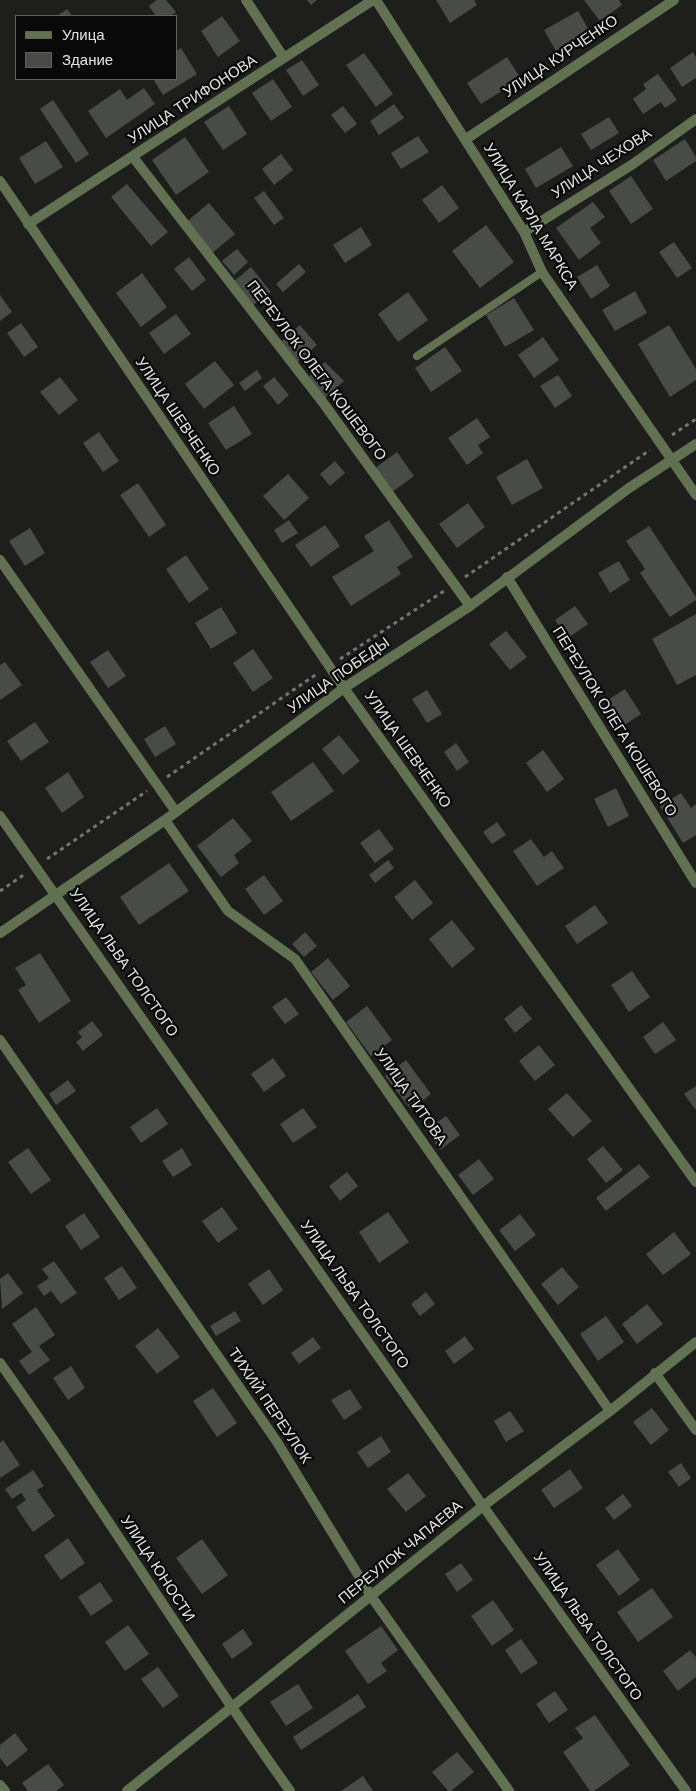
<!DOCTYPE html>
<meta charset="utf-8">
<style>
body{margin:0}
#map{position:relative;width:696px;height:1791px;overflow:hidden;background:#1e1f1d;font-family:"DM Sans",sans-serif}
canvas{display:block}
.legend{position:absolute;left:15px;top:15px;width:162px;height:65px;box-sizing:border-box;background:#080908;border:1px solid #60615f;margin:0;padding:6px 9px;list-style:none;font-size:15px;color:#e3e4e2}
.legend li{display:flex;align-items:center;gap:10px;height:25px}
.legend b{width:25px;border:1px solid #60615f}
</style>
<div id="map">
<canvas width="696" height="1791"></canvas>
<ul class="legend">
<li><b style="height:6px;background:#617151"></b>Улица</li>
<li><b style="height:14px;background:#494b47"></b>Здание</li>
</ul>
</div>
<script>
const ctx = document.querySelector('canvas').getContext('2d');
ctx.lineJoin = 'round';
function fillPath(path, color) { ctx.fillStyle = color; ctx.fill(path, 'evenodd'); }
function stroke(path, color, width, dash) { ctx.strokeStyle = color; ctx.lineWidth = width; ctx.lineCap = dash ? 'butt' : 'round'; ctx.setLineDash(dash || []); ctx.stroke(path); }
function label(font, color, halo, rows, align = 'center') {
  ctx.font = font + ' "DM Sans",sans-serif'; ctx.lineWidth = 4.5; ctx.setLineDash([]); ctx.textBaseline = 'middle'; ctx.strokeStyle = halo; ctx.fillStyle = color; for (const [text, x, y, turn = 0] of rows) {
    ctx.save(); ctx.translate(x, y); ctx.rotate((+turn || 0) * Math.PI / 180); ctx.textAlign = isNaN(turn) ? turn : align; if (halo) ctx.strokeText(text, 0, 0); ctx.fillText(text, 0, 0); ctx.restore();
  }
}
fillPath(new Path2D(`
 M157 0H166L176 12 170 16H156L149 6Z
 M307 0H317L311 5Z
 M436 0H474L477 5 450 23Z
 M584 0H619L622 5 600 21Z
 M67 9 72 16H57Z
 M578 11 590 32 556 51 544 30Z
 M222 16 240 41 218 57 201 31Z
 M181 48 197 74 163 95 153 79H176V51Z
 M693 52 696 57V78L682 87 670 68Z
 M364 53 393 94 376 107 346 65Z
 M507 57 521 79 481 104 467 83Z
 M302 60 319 85 303 96 286 70Z
 M658 74 677 100 665 108 661 102 643 114 633 99 646 89 643 84Z
 M273 79 292 107 271 121 252 93Z
 M144 88 155 104 106 138 88 111 120 89 127 100Z
 M53 100 89 154 76 163 40 109Z
 M394 104 404 118 379 135 370 121Z
 M229 106 247 134 223 150 204 122Z
 M343 106 357 124 345 133 331 115Z
 M609 117 619 133 591 150 581 134Z
 M418 136 429 152 401 169 391 153Z
 M185 137 209 172 176 195 152 160Z
 M685 139 696 157V161L666 181 653 160Z
 M46 141 63 167 35 184 19 158Z
 M561 147 573 166 536 188 525 169Z
 M281 154 293 170 274 185 262 169Z
 M631 176 653 209 631 224 609 191Z
 M127 184 168 232 151 246 111 197Z
 M442 185 459 208 439 223 422 200Z
 M264 191 284 218 274 225 254 198Z
 M593 202 605 217 590 228 601 243 579 260 556 228Z
 M209 203 235 234 211 254 185 223Z
 M486 225 514 262 480 288 452 251Z
 M361 227 372 245 345 263 333 245Z
 M674 242 692 268 677 278 659 252Z
 M237 249 248 262 234 275 222 261Z
 M189 257 206 280 192 291 174 269Z
 M299 264 306 272 283 292 276 284Z
 M597 265 610 286 591 299 577 277Z
 M251 267 271 292 253 305 234 281Z
 M142 273 167 307 141 327 116 293Z
 M635 291 647 313 615 331 602 310Z
 M408 292 428 320 398 342 378 314Z
 M0 295 12 312 0 321Z
 M514 298 534 330 505 347 486 315Z
 M176 314 191 334 164 354 149 333Z
 M21 323 38 347 24 357 7 333Z
 M300 325 317 345 296 363 280 343Z
 M669 325 696 369V380L670 397 638 344Z
 M543 337 559 360 534 378 518 355Z
 M445 347 462 371 431 392 415 368Z
 M215 361 234 385 204 409 185 384Z
 M325 362 344 381 324 399 306 379Z
 M257 370 262 378 245 391 239 383Z
 M558 375 572 396 555 408 540 386Z
 M60 377 78 400 59 415 40 392Z
 M274 377 289 395 278 405 263 386Z
 M234 406 252 434 226 450 208 423Z
 M477 418 490 437 478 445 483 453 467 465 448 438Z
 M99 432 119 461 103 472 83 443Z
 M397 452 414 476 391 493 374 469Z
 M527 459 543 488 512 505 496 477Z
 M335 461 345 473 330 486 320 474Z
 M288 474 309 498 284 520 263 496Z
 M138 483 166 525 149 537 120 495Z
 M468 503 485 527 457 548 439 524Z
 M289 520 298 533 282 543 274 530Z
 M389 520 413 557 397 567 401 574 351 606 332 577 374 551 364 536Z
 M325 525 340 546 311 567 295 545Z
 M649 526 696 597V600L670 617 640 573 645 569 626 541Z
 M30 528 45 553 25 566 9 541Z
 M186 555 209 589 189 603 166 569Z
 M619 561 630 580 610 593 598 573Z
 M575 606 588 624 568 638 555 620Z
 M221 607 237 633 211 649 195 623Z
 M696 614V675L677 685 652 639Z
 M506 631 527 657 510 670 489 644Z
 M253 649 273 678 253 692 233 663Z
 M108 650 126 676 108 688 90 662Z
 M5 662 22 685 0 700V665Z
 M625 689 641 714 623 726 606 701Z
 M427 690 442 714 427 723 412 699Z
 M35 722 49 742 21 761 7 741Z
 M165 726 176 744 155 757 144 739Z
 M339 735 360 761 343 775 322 749Z
 M456 743 469 762 457 771 444 752Z
 M543 750 564 779 547 792 526 763Z
 M313 762 334 791 291 821 271 792Z
 M68 772 84 797 62 813 45 788Z
 M616 788 629 816 608 827 594 799Z
 M681 793 691 808 696 804V835L683 843 660 806Z
 M233 818 252 841 234 855 239 863 221 877 197 846Z
 M497 822 506 835 492 844 483 832Z
 M379 829 394 849 375 863 360 843Z
 M531 839 544 857 552 851 564 868 537 886 513 851Z
 M388 860 394 868 375 883 369 875Z
 M169 863 189 891 139 925 120 897Z
 M264 875 283 901 264 915 245 889Z
 M415 880 433 903 412 920 394 897Z
 M595 905 608 923 577 944 565 926Z
 M452 920 475 949 452 968 429 939Z
 M305 932 317 946 304 957 292 944Z
 M40 953 71 1001 39 1023 18 990 26 985 15 968Z
 M328 958 350 986 333 1000 311 972Z
 M632 971 650 997 629 1012 611 985Z
 M286 997 299 1014 285 1024 272 1007Z
 M521 1005 532 1019 515 1033 504 1019Z
 M367 1006 392 1040 371 1056 346 1022Z
 M92 1021 103 1035 83 1051 76 1042 82 1037 78 1032Z
 M663 1022 676 1040 655 1054 643 1037Z
 M539 1045 555 1065 535 1081 519 1061Z
 M273 1058 286 1076 264 1092 251 1074Z
 M406 1060 431 1094 411 1110 385 1076Z
 M68 1080 76 1091 56 1105 49 1094Z
 M696 1086V1109H695L684 1094Z
 M567 1093 592 1121 573 1137 548 1109Z
 M157 1108 168 1124 141 1143 130 1127Z
 M303 1108 317 1127 293 1143 280 1124Z
 M446 1116 460 1135 440 1150 426 1130Z
 M603 1146 623 1170 606 1183 587 1159Z
 M28 1148 51 1180 31 1194 8 1162Z
 M182 1148 192 1165 173 1177 162 1161Z
 M479 1159 494 1179 473 1195 458 1175Z
 M639 1164 650 1177 606 1211 596 1198Z
 M347 1172 358 1186 340 1201 329 1186Z
 M222 1207 238 1229 218 1243 202 1221Z
 M388 1212 409 1242 379 1263 359 1232Z
 M84 1213 100 1237 81 1250 65 1226Z
 M520 1214 536 1235 515 1251 499 1230Z
 M674 1232 691 1254 663 1275 646 1254Z
 M54 1261 77 1293 61 1304 51 1291 44 1296 37 1286 49 1278 42 1269Z
 M122 1266 137 1288 119 1300 104 1278Z
 M562 1267 579 1287 558 1305 541 1284Z
 M269 1269 283 1290 263 1305 248 1284Z
 M8 1273 23 1293 2 1309 0 1279Z
 M426 1292 435 1304 420 1316 411 1304Z
 M647 1304 663 1324 637 1344 622 1324Z
 M36 1307 55 1335 39 1346 50 1360 29 1375 19 1361 32 1352 12 1324Z
 M235 1311 241 1321 216 1336 210 1326Z
 M606 1316 624 1342 598 1361 580 1334Z
 M158 1328 180 1357 157 1374 135 1346Z
 M465 1336 474 1349 454 1364 445 1351Z
 M313 1337 321 1348 299 1364 291 1353Z
 M71 1366 85 1388 68 1400 53 1378Z
 M213 1388 237 1423 217 1437 193 1401Z
 M350 1389 362 1408 344 1420 331 1400Z
 M652 1408 669 1430 651 1445 633 1422Z
 M510 1411 524 1431 506 1442 494 1421Z
 M381 1436 391 1452 368 1468 357 1452Z
 M3 1440 20 1465 0 1478V1443Z
 M681 1463 691 1478 679 1487 668 1472Z
 M570 1469 583 1488 554 1508 541 1490Z
 M33 1470 44 1486 37 1490 55 1516 33 1532 16 1507 26 1500 21 1493 12 1499 5 1489Z
 M408 1473 426 1496 406 1512 387 1489Z
 M623 1494 632 1506 614 1520 605 1508Z
 M68 1538 85 1563 61 1580 44 1556Z
 M202 1539 228 1575 202 1594 176 1558Z
 M618 1549 640 1580 619 1596 596 1565Z
 M461 1563 473 1580 457 1592 445 1574Z
 M100 1582 113 1601 91 1616 78 1597Z
 M652 1588 673 1617 638 1642 617 1612Z
 M493 1600 514 1630 492 1646 471 1616Z
 M128 1625 149 1654 125 1671 105 1642Z
 M381 1626 398 1650 381 1663 387 1671 368 1684 345 1651Z
 M243 1629 253 1644 232 1659 222 1644Z
 M521 1639 538 1663 521 1674 505 1650Z
 M690 1650 696 1657V1677L678 1691 663 1671Z
 M158 1667 179 1696 163 1708 141 1679Z
 M298 1684 313 1708 286 1726 270 1702Z
 M555 1691 568 1710 549 1723 536 1704Z
 M358 1694 366 1707 301 1750 293 1737Z
 M595 1715 630 1765 594 1791H590L563 1752 583 1738 575 1728Z
 M15 1733 28 1750 7 1767 0 1758V1745Z
 M457 1752 474 1772 451 1791H448L432 1772Z
 M48 1764 64 1785 56 1791H28L22 1783Z
 M363 1776 373 1791H341Z`), '#494b47');
stroke(new Path2D(`
 M672 435 696 419
 M465 577 650 450
 M340 659 444 591
 M167 777 318 673
 M47 859 147 791
 M0 891 25 874`), '#747573', 3, [4, 4]);
stroke(new Path2D(`
 M417 356 542 272`), '#617151', 8);
stroke(new Path2D(`
 M246 0 284 58
 M376 0 524 232 542 272 696 495
 M466 139 674 0
 M133 157 324 404 470 606
 M0 181 344 688 696 1182
 M28 224 373 0
 M524 232 633 164 696 119
 M0 560 176 812
 M507 577 696 883
 M165 820 228 911 295 959 610 1411
 M0 1040 277 1442 371 1596 509 1791
 M0 1363C100 1503 190 1651 290 1791
 M655 1373 696 1430
 M0 1785 5 1791`), '#617151', 10);
stroke(new Path2D(`
 M0 816 483 1506 686 1791
 M0 933 165 820 344 688 470 606 629 488 696 444
 M127 1791 483 1506 610 1411 696 1342`), '#617151', 10);
label('15px', '#e3e4e2', '#080908', [
 ["УЛИЦА КУРЧЕНКО",561,57,-34],
 ["УЛИЦА ТРИФОНОВА",193,100,-33],
 ["УЛИЦА ЧЕХОВА",602,164,-33],
 ["УЛИЦА КАРЛА МАРКСА",530,217,59],
 ["ПЕРЕУЛОК ОЛЕГА КОШЕВОГО",316,371,53],
 ["УЛИЦА ШЕВЧЕНКО",177,417,56],
 ["УЛИЦА ПОБЕДЫ",339,676,-35],
 ["ПЕРЕУЛОК ОЛЕГА КОШЕВОГО",614,722,58],
 ["УЛИЦА ШЕВЧЕНКО",407,750,55],
 ["УЛИЦА ЛЬВА ТОЛСТОГО",123,963,55],
 ["УЛИЦА ТИТОВА",410,1097,55],
 ["УЛИЦА ЛЬВА ТОЛСТОГО",354,1295,55],
 ["ТИХИЙ ПЕРЕУЛОК",269,1406,56],
 ["ПЕРЕУЛОК ЧАПАЕВА",401,1553,-39],
 ["УЛИЦА ЮНОСТИ",157,1569,57],
 ["УЛИЦА ЛЬВА ТОЛСТОГО",587,1627,55]
]);
</script>
